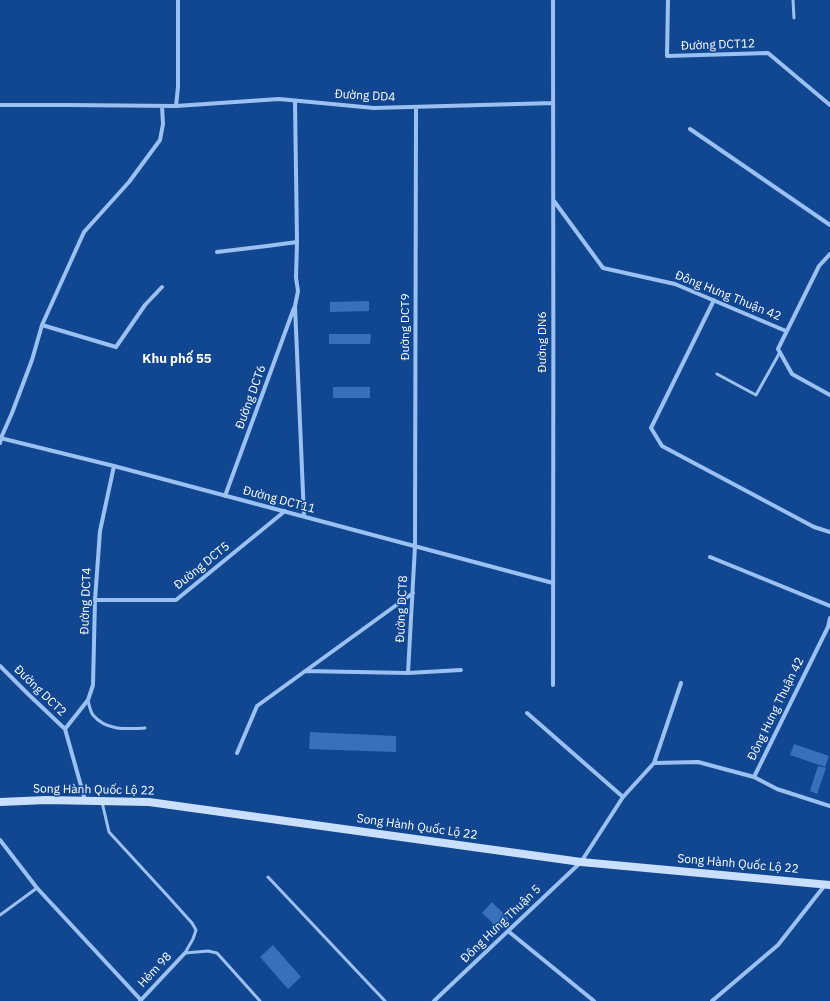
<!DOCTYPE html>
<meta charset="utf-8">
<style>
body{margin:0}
canvas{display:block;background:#114690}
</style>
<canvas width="830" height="1001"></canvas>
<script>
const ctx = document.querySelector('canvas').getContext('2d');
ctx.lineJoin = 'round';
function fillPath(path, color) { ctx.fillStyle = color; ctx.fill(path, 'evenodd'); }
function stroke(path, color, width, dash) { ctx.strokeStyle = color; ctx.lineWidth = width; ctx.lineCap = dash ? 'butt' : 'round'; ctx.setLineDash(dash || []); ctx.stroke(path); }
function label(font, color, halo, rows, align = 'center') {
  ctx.font = font + ' "IBM Plex Sans",sans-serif'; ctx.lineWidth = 3; ctx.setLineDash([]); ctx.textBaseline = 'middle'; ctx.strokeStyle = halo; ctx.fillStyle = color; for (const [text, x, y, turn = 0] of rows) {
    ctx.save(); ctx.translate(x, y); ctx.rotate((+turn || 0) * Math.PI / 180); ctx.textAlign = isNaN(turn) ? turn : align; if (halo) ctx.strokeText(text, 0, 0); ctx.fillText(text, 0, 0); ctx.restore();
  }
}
fillPath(new Path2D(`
 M369 301V311L330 312V302Z
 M329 334H371L370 344H329Z
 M333 387H370V398H333Z
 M310 732 396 736V752L309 749Z
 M794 744 829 756 825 767 790 755Z
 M818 766 826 768 817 794 810 791Z
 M492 902 509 919 499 929 482 913Z
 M273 945 301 977 288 989 260 957Z`), '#3970b9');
stroke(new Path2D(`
 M793 0 794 18
 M717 374 756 395 780 352
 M88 700C89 705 90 711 93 715 106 731 127 729 145 728
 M102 802 109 832 165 893 192 923 196 930 193 939 185 953
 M268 877 385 1001
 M0 915 37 888
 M185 953 208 951 217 953 260 1001`), '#9bc1f2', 3);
stroke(new Path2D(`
 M553 0C554 228 553 457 553 685
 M668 0 667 56 768 53 830 105
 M295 101 297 242
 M0 105H69L176 106 279 99 374 108 553 103
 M176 106 178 87V0
 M690 129 830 225
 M554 201 603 268 675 284 786 331
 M217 252 267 246 297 242 296 278 298 291 295 306 304 516
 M830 254 819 266 778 349 792 374 830 395
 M714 300 651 428 662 446 814 527 830 532
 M42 325 84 232 129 182 160 140 163 124 162 106
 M0 438 114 466 553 583
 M0 443 1 438 12 413 32 360 42 325 116 347 145 305 162 287
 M225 496 294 308
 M710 557 830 606
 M95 600H176L285 511
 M0 666 28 694 65 729 85 800
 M305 671 408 673 461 670
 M408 673 415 546 416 107
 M527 713 623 797
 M65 729 88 700 93 685 95 600 100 531 114 466
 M237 753 257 706 413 593
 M654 763 681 683
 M754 777 777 789 830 806
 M0 840 37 888 141 1000
 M508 931 594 1001
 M140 1001 185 953
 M434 1001 581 862 623 797 654 763 698 762 754 777 828 627 830 618
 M712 1001 778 945 825 885`), '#9bc1f2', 4);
stroke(new Path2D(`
 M0 802 46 800 149 802 581 862 830 885`), '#cadffc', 8);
label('12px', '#fff', '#114690', [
 ["Đường DCT12",718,45,-2],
 ["Đường DD4",365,96,3],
 ["Đông Hưng Thuận 42",728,296,22],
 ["Đường DCT9",406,327,-90],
 ["Đường DN6",543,342,-90],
 ["Đường DCT6",251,397,-70],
 ["Đường DCT11",279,500,15],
 ["Đường DCT5",202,566,-39],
 ["Đường DCT4",86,601,-88],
 ["Đường DCT8",402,609,-87],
 ["Đường DCT2",40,691,44],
 ["Đông Hưng Thuận 42",776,709,-64],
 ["Song Hành Quốc Lộ 22",94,790,1],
 ["Song Hành Quốc Lộ 22",417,827,8],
 ["Song Hành Quốc Lộ 22",738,864,5],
 ["Đông Hưng Thuận 5",501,924,-44],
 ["Hẻm 98",155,970,-47]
]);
label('bold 13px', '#fff', '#114690', [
 ["Khu phố 55",177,359]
]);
</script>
